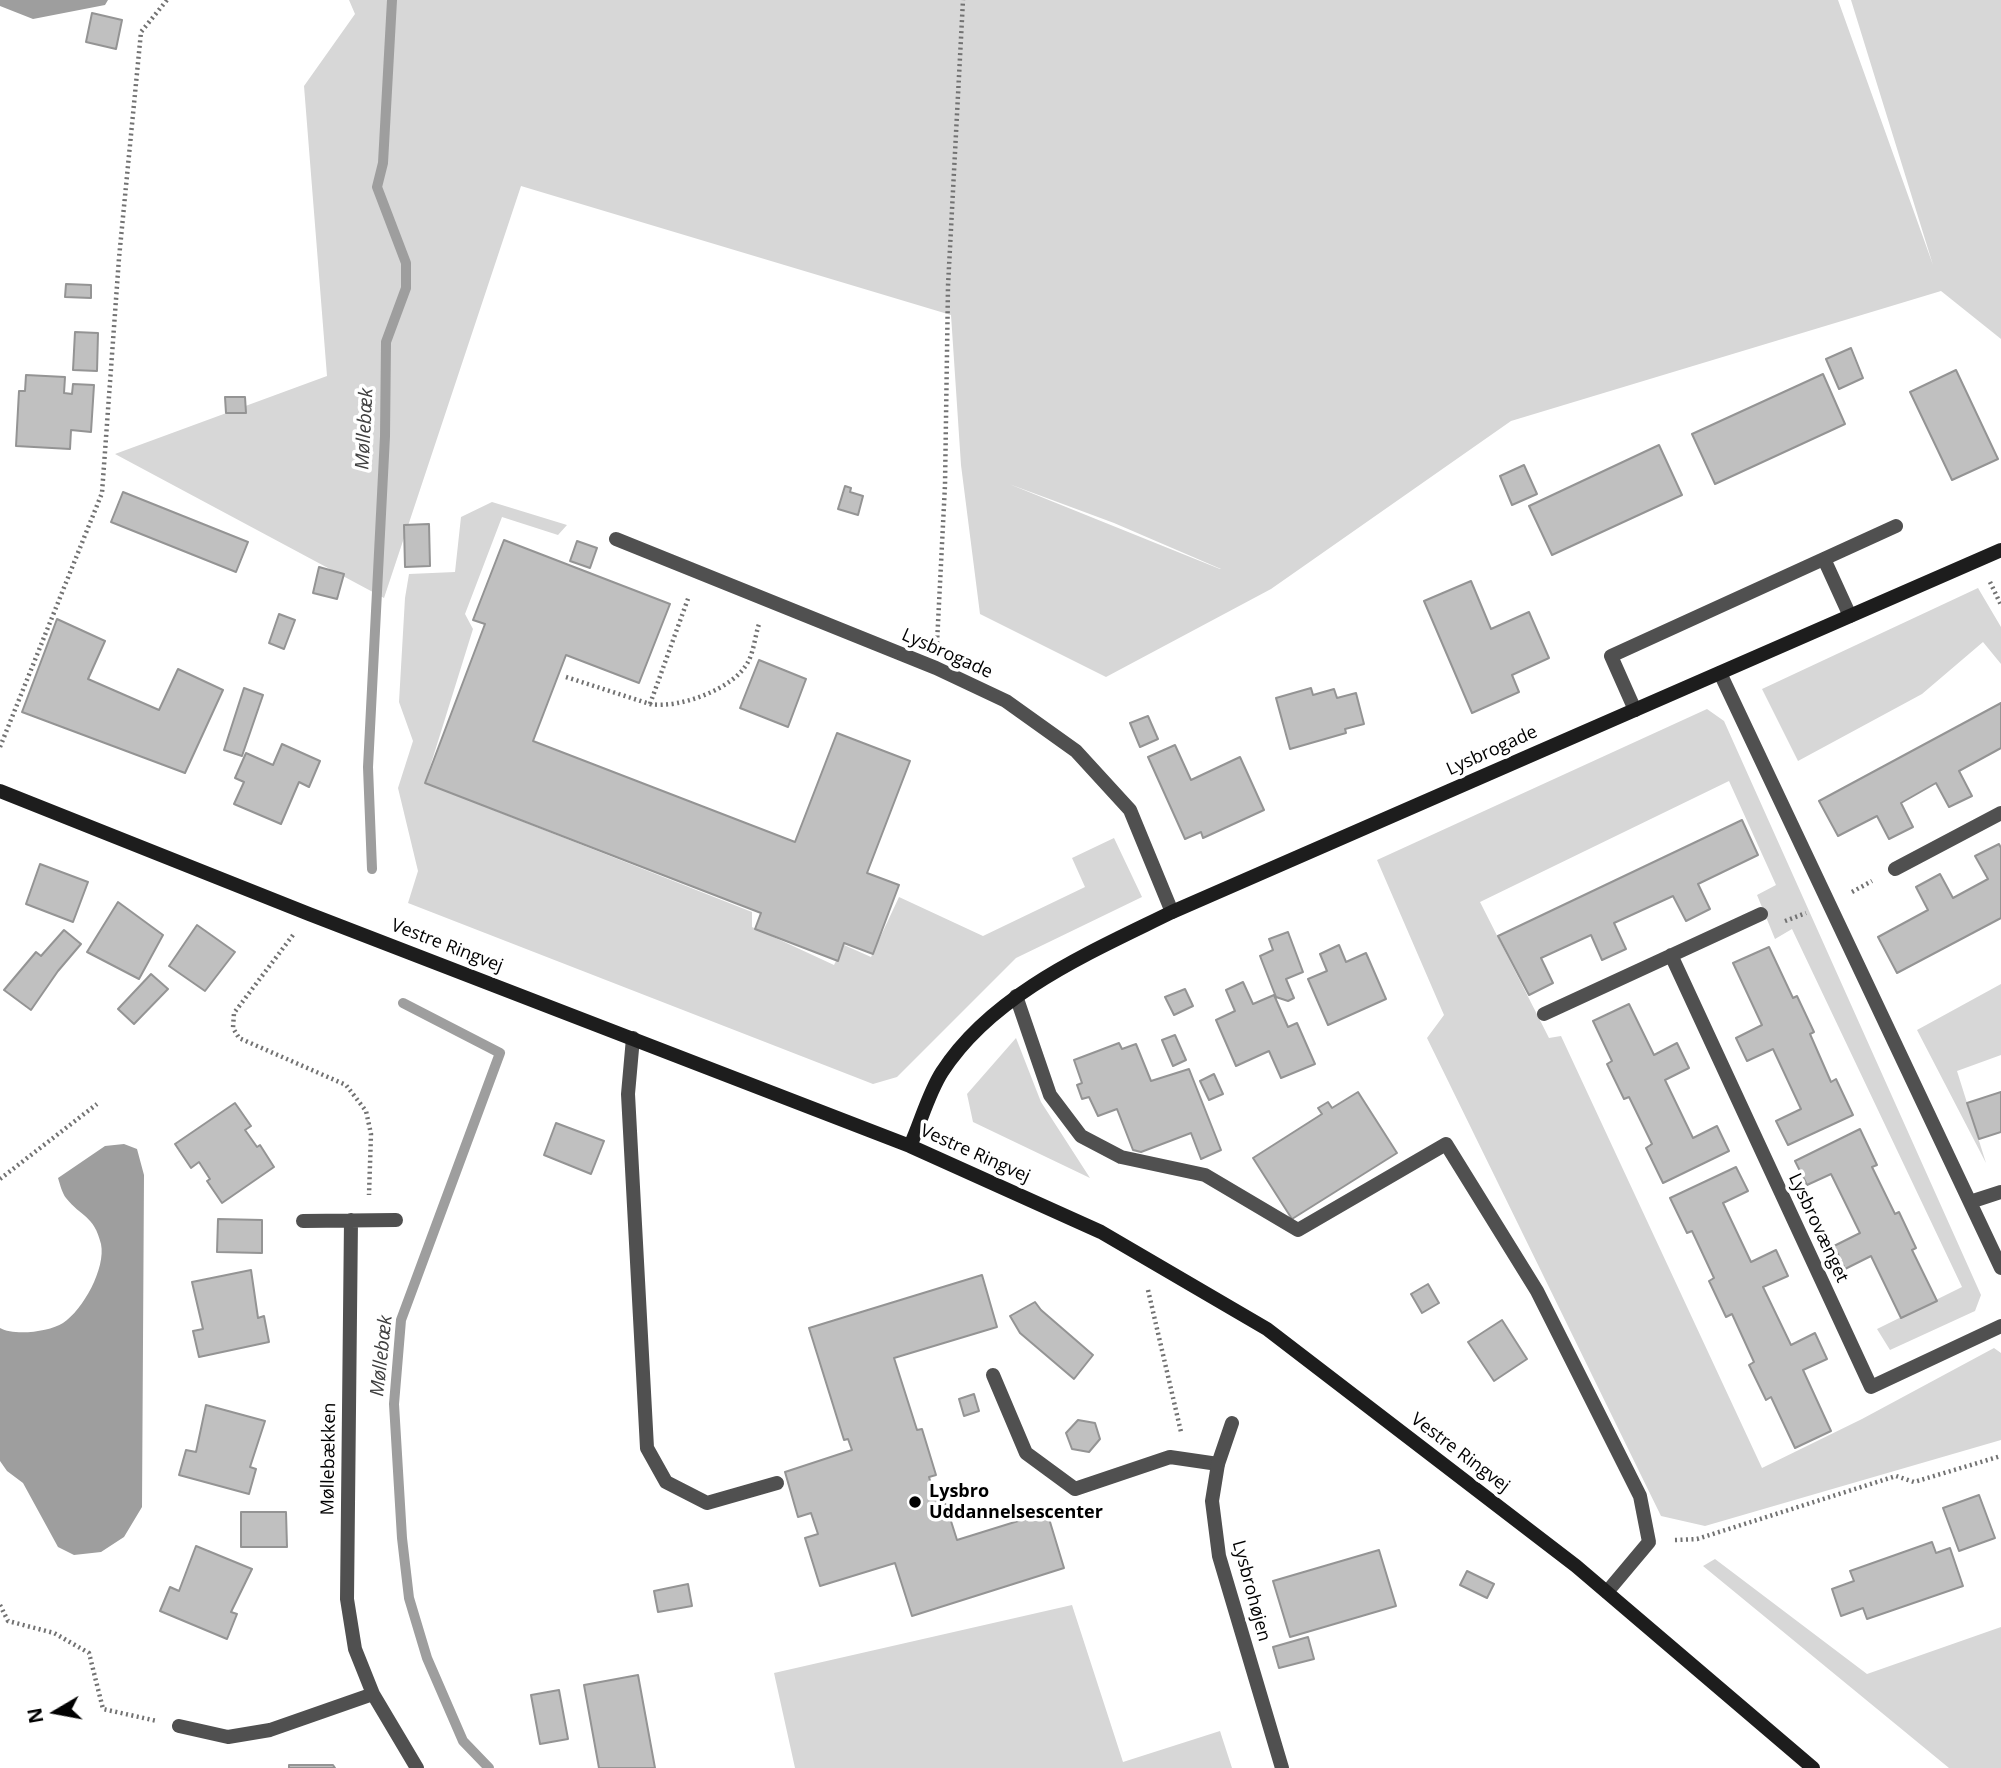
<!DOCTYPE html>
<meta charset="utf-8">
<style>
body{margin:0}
#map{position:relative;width:2001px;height:1768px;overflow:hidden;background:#fff;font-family:"Open Sans",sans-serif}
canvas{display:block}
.north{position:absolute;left:21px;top:1677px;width:70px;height:70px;-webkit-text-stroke:5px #fff;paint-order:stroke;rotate:260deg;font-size:19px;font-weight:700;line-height:28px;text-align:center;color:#000}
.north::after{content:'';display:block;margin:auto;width:24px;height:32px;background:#000;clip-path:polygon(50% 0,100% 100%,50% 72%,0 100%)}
</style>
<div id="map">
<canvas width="2001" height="1768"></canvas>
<div class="north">N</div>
</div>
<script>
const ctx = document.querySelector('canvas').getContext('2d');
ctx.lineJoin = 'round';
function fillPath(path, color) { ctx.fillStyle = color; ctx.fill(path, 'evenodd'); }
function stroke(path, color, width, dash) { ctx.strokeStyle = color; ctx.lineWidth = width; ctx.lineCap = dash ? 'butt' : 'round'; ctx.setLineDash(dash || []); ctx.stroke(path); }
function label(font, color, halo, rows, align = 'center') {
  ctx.font = font + ' "Open Sans",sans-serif'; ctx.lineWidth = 7; ctx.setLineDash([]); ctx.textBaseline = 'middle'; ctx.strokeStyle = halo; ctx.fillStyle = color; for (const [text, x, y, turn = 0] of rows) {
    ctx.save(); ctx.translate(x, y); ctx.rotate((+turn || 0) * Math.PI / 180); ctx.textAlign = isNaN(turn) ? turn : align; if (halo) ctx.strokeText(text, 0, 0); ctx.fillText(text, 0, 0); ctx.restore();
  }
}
fillPath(new Path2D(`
 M349 0H1838L1933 265 1851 0H2001V339L1941 291 1511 421 1271 589 1106 677 980 614 961 465 951 315 521 186 384 598 115 454 327 376 304 86 355 14ZM1009 484 1114 523 1221 569H1220Z
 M492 502 567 525 558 535 502 517 465 614 473 629 425 783 752 912V927L834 965 844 945 871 957 899 897 983 936 1085 887 1072 858 1114 838 1142 897 1016 958 897 1077 873 1084 408 903 418 871 398 788 413 741 399 702 405 598 409 574 455 572 461 517Z
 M1978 588 2001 627V664L1983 642 1922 694 1798 761 1762 689Z
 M1707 709 1724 721 1981 1295 1975 1311 1890 1350 1877 1329 1962 1287 1792 929 1775 939 1757 895 1776 885 1729 781 1480 902 1549 1038 1561 1036 1762 1468 1862 1419 1994 1348 2001 1353V1440L1705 1526 1661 1516 1427 1038 1444 1015 1377 860Z
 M2001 984V1055L1957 1071 1986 1163 1917 1030Z
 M1016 1038 1041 1102 1090 1178 973 1122 967 1094Z
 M1715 1559 1867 1674 2001 1627V1768H1949L1703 1566Z
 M1072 1605 1123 1762 1220 1731 1232 1768H795L774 1673Z`), '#d7d7d7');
fillPath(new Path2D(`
 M0 0H108L105 5 33 19 0 6Z
 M124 1144 137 1149 144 1175 142 1507 124 1537 101 1552 74 1555 58 1547 23 1483 7 1471 0 1461V1328C14 1336 49 1332 63 1323 83 1310 106 1268 101 1244 94 1215 81 1217 66 1198 62 1193 60 1184 58 1178L105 1146Z`), '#9e9e9e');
stroke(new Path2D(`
 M372 869 368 767 385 436 386 342 406 288V263L377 187 383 163 392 0
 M403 1003 500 1053 401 1320 394 1404 402 1538 409 1598 427 1658 463 1741 489 1768`), '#9e9e9e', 10);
const building = new Path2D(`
 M92 13 122 20 116 49 86 42Z
 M66 284 91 285V298L65 297Z
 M75 332 98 333 97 371 73 370Z
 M1851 348 1863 378 1839 389 1826 359Z
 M1956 370 1998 459 1952 480 1910 392Z
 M1823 374 1845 424 1715 484 1692 434Z
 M26 375 65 377 64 393 72 394 73 384 94 385 91 432 71 430 70 449 16 446 19 391H25Z
 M225 397H245L246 413H226Z
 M1659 445 1682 495 1552 555 1529 506Z
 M1524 465 1537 494 1512 505 1500 476Z
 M845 486 851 488 850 492 863 496 858 515 838 509Z
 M123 492 248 542 236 572 111 522Z
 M429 524 430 566 405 567 404 525Z
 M504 540 670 604 639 683 566 655 533 741 795 842 837 733 910 761 867 873 899 885 873 954 844 943 838 961 755 929 761 913 425 783 485 624 473 620Z
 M577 541 597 548 590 568 570 561Z
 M319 567 344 574 337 599 313 593Z
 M1471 581 1491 629 1529 612 1549 658 1512 675 1519 692 1472 713 1424 601Z
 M279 614 295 620 284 649 269 643Z
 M57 619 105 641 88 679 159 710 178 669 223 690 185 773 22 712Z
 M759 660 806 679 788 727 740 708Z
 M244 688 263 695 242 756 224 750Z
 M1311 688 1313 695 1334 689 1337 698 1356 693 1364 724 1345 729 1346 733 1290 749 1276 698Z
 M2001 703V748L1959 771 1972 796 1949 807 1936 783 1901 803 1913 827 1889 839 1877 816 1838 836 1819 801Z
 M1148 716 1158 739 1140 747 1130 723Z
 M282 744 320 761 309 787 299 782 281 824 234 804 244 782 235 778 246 753 273 765Z
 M1175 745 1191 780 1240 757 1264 810 1203 838 1201 832 1185 839 1148 757Z
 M1742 820 1758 855 1698 884 1710 909 1686 921 1673 896 1614 923 1626 949 1602 960 1591 935 1541 958 1553 983 1529 995 1498 936Z
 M1999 844 2001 848V918L1897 973 1878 937 1928 910 1916 887 1940 874 1953 898 1988 879 1975 856Z
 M40 864 88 882 73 922 26 904Z
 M118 902 163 935 139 979 87 952Z
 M197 925 235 952 205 991 169 966Z
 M64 930 81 944 58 971 31 1010 4 990 36 952 41 956Z
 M1288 932 1303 972 1286 979 1294 998 1288 1001 1276 997 1260 956 1273 950 1269 939Z
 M1339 945 1346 962 1366 953 1386 999 1328 1025 1308 979 1327 971 1320 954Z
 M1769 947 1793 998 1797 996 1814 1032 1810 1034 1831 1082 1836 1079 1853 1115 1788 1145 1776 1121 1801 1109 1773 1049 1747 1061 1736 1038 1762 1025 1733 963Z
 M151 974 168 989 134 1024 118 1009Z
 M1243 982 1253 1004 1274 995 1288 1027 1297 1023 1315 1064 1281 1078 1269 1051 1236 1066 1216 1020 1235 1011 1226 990Z
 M1185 989 1193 1006 1174 1015 1165 997Z
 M1629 1004 1654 1055 1677 1043 1689 1068 1665 1080 1693 1138 1717 1126 1729 1151 1663 1183 1646 1148 1652 1144 1629 1097 1624 1099 1607 1064 1612 1061 1593 1021Z
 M1175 1035 1186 1060 1173 1066 1162 1040Z
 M1119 1043 1122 1049 1136 1044 1151 1081 1189 1069 1221 1150 1201 1159 1191 1133 1141 1152 1133 1150 1117 1109 1098 1116 1089 1097 1082 1099 1077 1085 1082 1083 1074 1060Z
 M1214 1074 1223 1094 1209 1100 1200 1081Z
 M1358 1092 1397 1153 1292 1219 1253 1158 1322 1114 1318 1108 1328 1102 1332 1108Z
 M2001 1092V1132L1979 1139 1967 1103Z
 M235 1103 251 1126 245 1130 257 1147 260 1145 274 1167 222 1203 207 1181 210 1179 199 1162 191 1168 175 1144Z
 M556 1123 604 1141 591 1174 544 1155Z
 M1860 1129 1877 1165 1872 1167 1895 1214 1899 1212 1916 1248 1912 1250 1937 1301 1901 1318 1871 1256 1845 1269 1834 1246 1860 1233 1831 1174 1807 1185 1795 1161Z
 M1736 1167 1748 1191 1723 1203 1751 1262 1776 1250 1788 1276 1763 1287 1791 1345 1815 1333 1827 1359 1803 1370 1831 1431 1795 1448 1771 1397 1766 1400 1749 1365 1754 1362 1732 1314 1726 1317 1709 1281 1714 1278 1692 1231 1687 1233 1670 1198Z
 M218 1219 262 1220V1253L217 1252Z
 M251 1270 258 1318 264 1316 269 1342 199 1357 193 1331 203 1329 192 1282Z
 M982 1275 997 1327 894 1358 917 1430 922 1429 936 1475 929 1477 935 1498 943 1496 957 1540 1047 1512 1064 1568 912 1616 895 1563 820 1586 805 1538 818 1534 811 1513 798 1517 785 1472 852 1450 848 1439 844 1440 809 1328Z
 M1428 1284 1439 1303 1422 1313 1411 1294Z
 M1035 1302 1041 1310 1093 1355 1074 1379 1020 1333 1010 1316Z
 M1502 1320 1527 1359 1494 1381 1468 1342Z
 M974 1394 979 1411 964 1416 959 1399Z
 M206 1405 265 1421 250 1467 256 1469 249 1494 179 1475 186 1450 196 1452Z
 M1078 1420 1095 1423 1100 1439 1089 1452 1072 1449 1066 1433Z
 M1979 1495 1995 1538 1959 1551 1943 1508Z
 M241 1512H286L287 1547H241Z
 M1932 1542 1936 1553 1950 1548 1963 1586 1867 1619 1863 1608 1841 1616 1832 1589 1854 1581 1850 1571Z
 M196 1546 252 1569 231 1612 237 1614 227 1639 160 1611 170 1587 179 1591Z
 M1379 1550 1396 1606 1290 1637 1273 1581Z
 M1467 1571 1494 1584 1487 1598 1460 1585Z
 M688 1584 692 1606 658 1612 654 1591Z
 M1308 1637 1314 1659 1279 1668 1273 1647Z
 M638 1675 655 1768H599L584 1685Z
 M559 1690 568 1739 540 1744 531 1695Z
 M289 1765H333L335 1768H289Z`);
fillPath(building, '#c0c0c0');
stroke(building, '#949494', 2);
stroke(new Path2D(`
 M1990 582 2001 605
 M937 643 945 485 948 286 963 0
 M566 677 650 704C679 709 734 689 748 662 754 651 755 636 759 624
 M650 704 689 596
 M0 747 102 493 119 258 141 32 167 0
 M1852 892 1872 881
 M1785 921 1806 913
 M293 935 234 1013 233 1028 239 1038 346 1085 366 1111 371 1134 369 1195
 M0 1179 97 1104
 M1148 1290 1181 1432
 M1675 1540 1697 1539 1896 1476 1914 1482 2001 1456
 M0 1605 8 1621 54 1633 89 1653 103 1709 157 1721`), '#727272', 4.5, [2, 3.5]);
stroke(new Path2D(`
 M1016 996 1050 1095 1081 1136 1121 1157 1205 1175 1298 1230 1446 1144 1537 1291 1640 1496 1649 1542 1607 1592
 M633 1038 628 1094 647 1448 666 1482 707 1503 777 1483
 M993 1375 1026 1453 1075 1489 1170 1457 1218 1464`), '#505050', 14);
stroke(new Path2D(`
 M616 539 936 668 1006 701 1076 751 1130 810 1172 912
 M1824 559 1850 616
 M1720 673 2001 1268
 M1635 710 1611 656 1896 526
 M1895 869 2001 813
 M1671 955 1871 1387 2001 1326
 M1544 1014 1761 914
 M1970 1202 2001 1192
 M351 1220 347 1599 355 1649 373 1694 417 1768
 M303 1221 396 1220
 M1232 1423 1218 1464 1212 1501 1219 1556 1282 1768
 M179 1726 228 1737 270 1730 373 1694`), '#505050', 14);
stroke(new Path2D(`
 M0 791 309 914 910 1146 1101 1232 1267 1329 1576 1566 1813 1768
 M910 1146C921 1122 928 1094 942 1072 993 993 1091 952 1172 912L2001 550`), '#1d1d1d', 14);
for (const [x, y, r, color] of [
 [915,1502,7,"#000"]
]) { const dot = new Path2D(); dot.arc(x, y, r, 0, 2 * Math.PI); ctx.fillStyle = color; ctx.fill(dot); stroke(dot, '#fff', 2.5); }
label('18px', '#000', '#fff', [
 ["Lysbrogade",947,654,24],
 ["Lysbrogade",1492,751,-24],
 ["Vestre Ringvej",447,946,21],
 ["Vestre Ringvej",975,1154,24],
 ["Lysbrovænget",1818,1228,65],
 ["Vestre Ringvej",1460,1453,37],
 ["Møllebækken",329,1459,-89],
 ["Lysbrohøjen",1251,1591,75]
]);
label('bold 18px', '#000', '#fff', [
 ["Lysbro",929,1492],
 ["Uddannelsescenter",929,1513]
], 'left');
label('italic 19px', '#3f3f3f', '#fff', [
 ["Møllebæk",365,429,-87],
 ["Møllebæk",382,1356,-84]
]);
</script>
